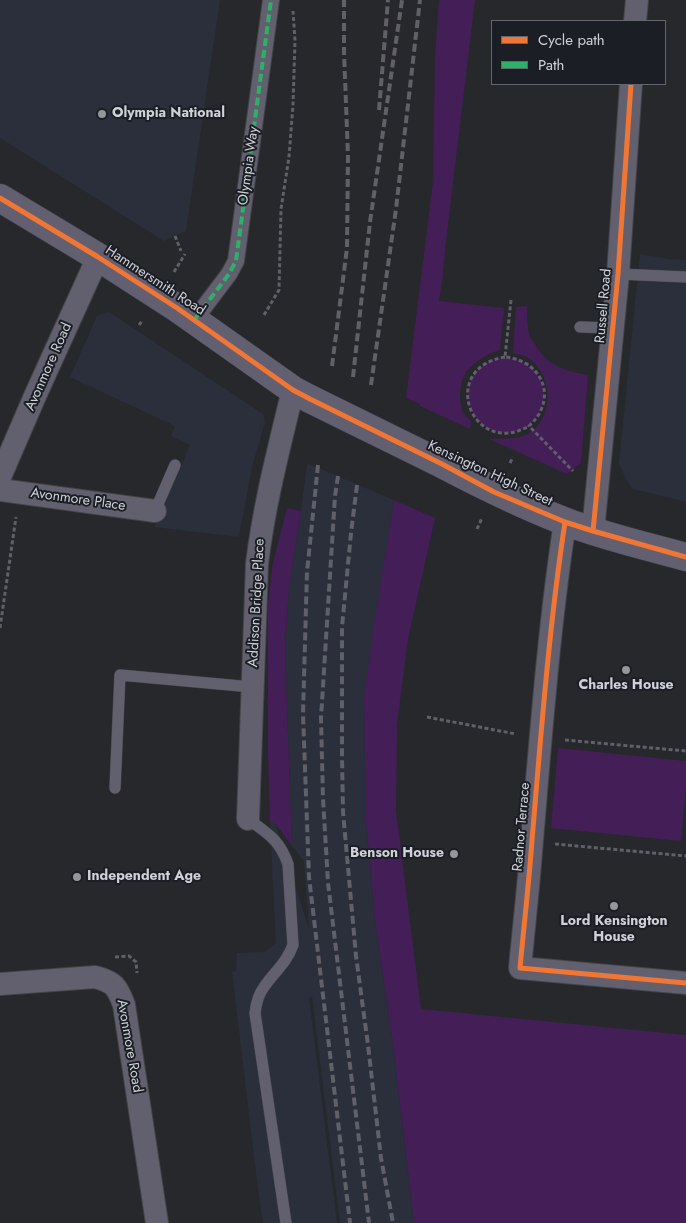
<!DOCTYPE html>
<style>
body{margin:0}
#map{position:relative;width:686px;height:1223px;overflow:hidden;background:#27282c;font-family:Jost,sans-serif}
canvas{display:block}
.legend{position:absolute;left:491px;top:20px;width:175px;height:65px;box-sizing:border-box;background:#1b1e25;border:1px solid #63666c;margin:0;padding:6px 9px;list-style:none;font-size:15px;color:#cfd1d7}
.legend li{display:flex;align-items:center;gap:10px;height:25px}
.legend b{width:25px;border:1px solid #63666c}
</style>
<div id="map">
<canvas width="686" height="1223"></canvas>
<ul class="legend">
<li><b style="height:6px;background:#f07635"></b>Cycle path</li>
<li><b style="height:6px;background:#2db169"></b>Path</li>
</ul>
</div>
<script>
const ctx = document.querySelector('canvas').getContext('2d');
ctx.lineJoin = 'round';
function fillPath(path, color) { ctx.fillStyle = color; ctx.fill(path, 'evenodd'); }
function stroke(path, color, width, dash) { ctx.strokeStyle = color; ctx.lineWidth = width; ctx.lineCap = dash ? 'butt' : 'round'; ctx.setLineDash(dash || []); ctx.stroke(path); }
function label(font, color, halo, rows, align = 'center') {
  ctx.font = font + ' Jost,sans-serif'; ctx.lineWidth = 4; ctx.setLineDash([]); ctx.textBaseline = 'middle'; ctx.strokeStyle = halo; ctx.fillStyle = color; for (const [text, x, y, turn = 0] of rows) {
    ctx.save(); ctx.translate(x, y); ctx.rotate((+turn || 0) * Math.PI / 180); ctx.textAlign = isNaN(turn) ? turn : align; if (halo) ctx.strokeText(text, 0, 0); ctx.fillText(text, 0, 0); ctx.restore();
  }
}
fillPath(new Path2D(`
 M0 0H220L186 231 164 241 0 138Z
 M640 254 669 259 686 260V502L633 489 626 479 619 464Z
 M109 312 263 414 265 422 252 467 239 537 154 527 190 445 171 436 175 426 70 377 97 316Z
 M307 463 394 500 364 699 366 822 375 921 392 1037 414 1223H340L312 996 309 998 337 1223H263L257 1181 232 972 236 971 237 953 265 952 276 943 270 822 275 823 309 929 304 861 292 846 285 649 289 587 301 511Z`), '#2a2f3b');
fillPath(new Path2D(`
 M439 0H475L446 241 442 282 439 301 504 308 500 350C487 354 476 360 467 371 459 381 458 401 463 412 465 416 468 418 471 421L470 429 420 406V404L406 398 433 182 435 55Z
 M527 306C527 315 527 325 529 334 530 338 533 341 535 344 547 366 565 371 588 375L581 463 567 474 489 439C502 438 516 440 528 434 554 418 553 378 531 360 527 356 519 355 513 353L516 307Z
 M468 395a38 38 0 1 1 76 0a38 38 0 1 1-76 0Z
 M394 500 435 518 408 639 397 724 396 811 421 1009 686 1035V1223H414L392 1037 375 921 366 822 364 699 373 632Z
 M287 508 301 511 289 587 285 649 292 846 275 823 270 822 268 755V607L272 567Z
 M558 748 686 761V786L681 841 551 828Z`), '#441e57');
const service = new Path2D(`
 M618 274 686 277
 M580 327 613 328
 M155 511 175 465
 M115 788 120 675 252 687
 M248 819C268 834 279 839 288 864L293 945C286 964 274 972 264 987 258 995 256 1004 255 1013L286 1223`);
const pedestrian = new Path2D(`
 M195 319 229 274 236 261 271 0`);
const minor = new Path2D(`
 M635 21 637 0
 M0 477 35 396 98 257
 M0 490 155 511
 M565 522C549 627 541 734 532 840 529 882 524 925 520 968L686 983
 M593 531 618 274 631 84
 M248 819 257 564C264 505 279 448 293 390
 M0 984 95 977C114 982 117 986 124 1005L157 1223`);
const primary = new Path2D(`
 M0 198 98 257 177 308 293 390 310 399
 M442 464C482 485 522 505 564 521 602 536 646 546 686 557`);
stroke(service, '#434447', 12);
stroke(pedestrian, '#434447', 18);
stroke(minor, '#434447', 24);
stroke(primary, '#434447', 29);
stroke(new Path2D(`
 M175 236 181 251
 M174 272 185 254
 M511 300 505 357C532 359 553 383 541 410 538 417 534 421 529 426L573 471
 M264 315 279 290 281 209 289 157 293 105 295 40 293 11
 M139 325 142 321
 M505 357C437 368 472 459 529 426
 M510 463 513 457
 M477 529 482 518
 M0 628 16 517
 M427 717 516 734
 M565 740 686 751
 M555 844 686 856
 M115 957 129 956 136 962 137 973`), '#605f6a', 3, [4, 2.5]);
stroke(service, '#62606f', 11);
stroke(pedestrian, '#62606f', 16);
stroke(minor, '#62606f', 22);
stroke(primary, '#625f71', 28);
stroke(new Path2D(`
 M379 110 388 0
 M332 366 347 248 348 156 344 52V0
 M353 377 370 222 402 0
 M371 385 396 209 420 0
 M318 465 307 572 303 714 309 877 350 1223
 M338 476 335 496 321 718 323 798 328 883 369 1223
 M357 485 351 533 342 627V756L343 812 356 956 368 1045 381 1158 393 1223`), '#616069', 4, [8, 4]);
const primaryBridge = new Path2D(`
 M310 399 442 464`);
stroke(primaryBridge, '#434447', 29, []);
stroke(primaryBridge, '#625f71', 28);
stroke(new Path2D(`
 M195 319 229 274 236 261 271 0`), '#2db169', 4, [8, 4]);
stroke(new Path2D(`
 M0 198 98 257 177 308 293 390 310 399 442 464 494 492 565 522 593 531 686 557
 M565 522C549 627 541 734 532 840 529 882 524 925 520 968L686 983
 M593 531 618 274 631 84`), '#f07635', 5);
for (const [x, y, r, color] of [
 [102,114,5,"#94969b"],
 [626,670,5,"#94969b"],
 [454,854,5,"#94969b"],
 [77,877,5,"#94969b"],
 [614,906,5,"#94969b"]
]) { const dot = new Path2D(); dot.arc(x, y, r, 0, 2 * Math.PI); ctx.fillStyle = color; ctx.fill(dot); stroke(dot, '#1b1e25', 2); }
label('bold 14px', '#cfd1d7', '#1b1e25', [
 ["Olympia National",112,114],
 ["Charles House",626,686,"center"],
 ["Benson House",444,854,"right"],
 ["Independent Age",87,877],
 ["Lord Kensington",614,922,"center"],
 ["House",614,938,"center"]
], 'left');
label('14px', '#cfd1d7', '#1b1e25', [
 ["Olympia Way",249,166,-82],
 ["Hammersmith Road",155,281,33],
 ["Russell Road",604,306,-85],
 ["Avonmore Road",49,367,-66],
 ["Kensington High Street",490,474,25],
 ["Avonmore Place",78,500,8],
 ["Addison Bridge Place",257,603,-87],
 ["Radnor Terrace",522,827,-85],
 ["Avonmore Road",129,1046,80]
]);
</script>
